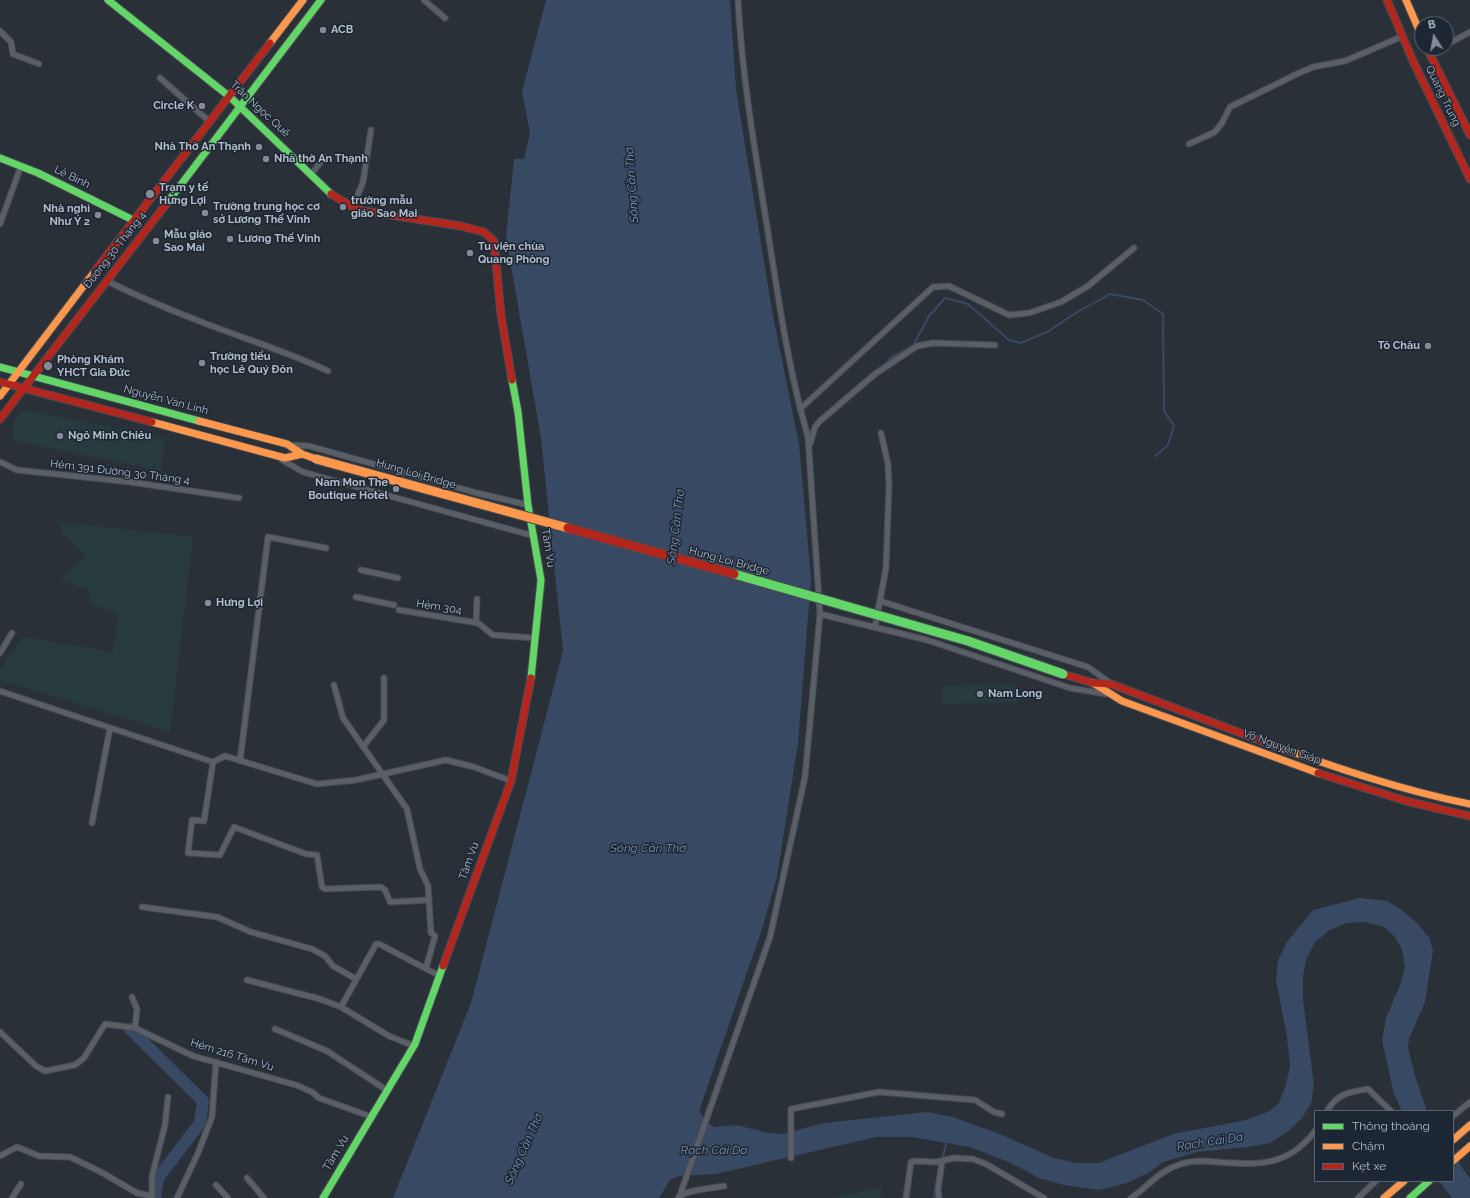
<!DOCTYPE html>
<meta charset="utf-8">
<style>
body{margin:0}
#map{position:relative;width:1470px;height:1198px;overflow:hidden;background:#2a3038;font-family:Raleway,sans-serif}
canvas{display:block}
.legend{position:absolute;left:1314px;top:1110px;width:140px;height:72px;box-sizing:border-box;background:#1d2633;border:1px solid #59626f;margin:0;padding:5px 7px;list-style:none;font-size:12px;color:#b4bcc9}
.legend li{display:flex;align-items:center;gap:8px;height:20px}
.legend b{width:20px;border:1px solid #59626f}
.north{position:absolute;left:1414px;top:16px;width:40px;height:40px;box-sizing:border-box;background:#1d2633;border:1px solid #59626f;border-radius:50%;rotate:349deg;font-size:11px;font-weight:700;line-height:16px;text-align:center;color:#b4bcc9}
.north::after{content:'';display:block;margin:auto;width:14px;height:18px;background:#848b96;clip-path:polygon(50% 0,100% 100%,50% 72%,0 100%)}
</style>
<div id="map">
<canvas width="1470" height="1198"></canvas>
<ul class="legend">
<li><b style="height:5px;background:#63d668"></b>Thông thoáng</li>
<li><b style="height:5px;background:#ff974d"></b>Chậm</li>
<li><b style="height:5px;background:#b3261e"></b>Kẹt xe</li>
</ul>
<div class="north">B</div>
</div>
<script>
const ctx = document.querySelector('canvas').getContext('2d');
ctx.lineJoin = 'round';
function fillPath(path, color) { ctx.fillStyle = color; ctx.fill(path, 'evenodd'); }
function stroke(path, color, width, dash) { ctx.strokeStyle = color; ctx.lineWidth = width; ctx.lineCap = dash ? 'butt' : 'round'; ctx.setLineDash(dash || []); ctx.stroke(path); }
function label(font, color, halo, rows, align = 'center') {
  ctx.font = font + ' Raleway,sans-serif'; ctx.lineWidth = 3; ctx.setLineDash([]); ctx.textBaseline = 'middle'; ctx.strokeStyle = halo; ctx.fillStyle = color; for (const [text, x, y, turn = 0] of rows) {
    ctx.save(); ctx.translate(x, y); ctx.rotate((+turn || 0) * Math.PI / 180); ctx.textAlign = isNaN(turn) ? turn : align; if (halo) ctx.strokeText(text, 0, 0); ctx.fillText(text, 0, 0); ctx.restore();
  }
}
fillPath(new Path2D(`
 M27 410 165 439 161 471 14 441C12 428 12 415 27 410Z
 M61 522 193 537 170 732 0 680V669L23 637 113 652 119 613 89 604 91 591 60 579 86 556 62 533Z
 M1017 684 1018 702 942 704V686Z
 M882 1187 880 1198H833Z`), '#273a3e');
fillPath(new Path2D(`
 M546 0H730L736 89 772 311 799 444 811 579 798 743 777 877 761 932 701 1105 700 1112 705 1121 714 1127 736 1125 769 1133 783 1134 823 1123 928 1112 953 1117 1002 1135 1054 1158 1076 1163H1099L1173 1134 1246 1120 1270 1111 1279 1103 1286 1085 1290 1066 1287 1037 1276 980 1278 961 1286 943 1313 910 1360 898 1387 901 1403 911 1418 924 1429 937 1433 950 1425 1002 1409 1039 1408 1048 1415 1076 1427 1111H1402L1394 1094 1382 1041 1386 1018 1400 985 1405 967 1402 949 1394 936 1384 927 1365 922 1347 923 1330 930 1315 942 1306 960 1303 977V1000L1314 1085 1311 1104 1301 1119 1287 1132 1270 1143 1248 1147 1197 1152 1163 1162 1150 1172 1127 1183 1099 1190 1064 1185 1039 1178 1011 1163 970 1147 912 1137H876L716 1174 680 1176 671 1179 659 1198H393L471 1003 563 651 541 438 506 237 514 159H524L530 133 522 92Z
 M1453 1154 1470 1179V1198H1452L1439 1181H1453Z`), '#384963');
stroke(new Path2D(`
 M884 365 892 357 913 346 929 316 945 298 968 304 1009 340 1021 343 1049 331 1074 314 1110 294 1143 300 1163 314 1164 411 1174 426 1168 445 1155 456
 M942 1160 947 1141
 M934 1198 936 1183`), '#384963', 2);
stroke(new Path2D(`
 M130 1029 203 1101 200 1123 158 1178 155 1198`), '#384963', 12);
const street = new Path2D(`
 M424 0 445 18
 M0 31 11 42 13 54 39 64
 M1446 45 1470 32
 M1429 53 1439 48
 M160 78 210 122
 M1189 144 1215 132 1222 123 1230 107 1299 73 1313 67 1345 61 1403 36
 M311 175 324 157
 M353 207 363 182 371 130
 M0 224 21 166
 M107 281C137 296 168 309 199 321 242 338 286 351 328 371
 M800 409 933 287 949 286 1009 315 1029 313 1061 302 1088 286 1134 248
 M810 444 815 427 820 421 875 374 917 346 933 343 995 345
 M291 445 309 446 477 493 528 505
 M282 460 303 472 534 536
 M0 462 17 470 130 482 239 498
 M361 570 398 578
 M356 597 394 605
 M880 601 1088 667 1109 682
 M399 610 478 623 493 635 535 638
 M820 614 927 640 1070 688 1106 694
 M476 623 477 599
 M875 627 886 568 889 485 888 464 881 433
 M0 653 12 633
 M334 685 343 718 407 809 420 869 428 886 431 933 435 936 426 968
 M0 691 213 762 225 756 317 784 356 780 446 760 474 767 511 781
 M363 747 384 720V678
 M240 761 268 537 326 548
 M213 762 204 821 192 820 188 853 220 855 234 827 306 854 317 855 322 887 325 889 381 887 385 890 390 902 429 900
 M92 823 110 728
 M142 907 217 917 251 932 312 949 325 956 333 966 356 979
 M247 980 320 999 341 1007
 M132 997 137 1009 135 1028
 M275 1029 327 1051 388 1091
 M0 1032 36 1066 45 1071 75 1065 84 1058 105 1024 135 1028 193 1056 296 1085 312 1092 319 1098 372 1117
 M414 1046 389 1036 341 1007 376 944H379L440 976
 M1327 1111C1338 1093 1349 1092 1368 1089L1391 1111
 M1453 1116 1470 1102
 M0 1156 17 1147 39 1156 70 1157 101 1172 137 1193 152 1196
 M791 1158V1109L879 1092 975 1100 994 1112 1002 1114
 M247 1178 264 1198
 M216 1185 228 1198
 M680 1195 770 937 805 777 820 614 808 437C788 368 778 296 767 226 755 151 742 76 738 0
 M12 1198 21 1184
 M152 1198V1176L165 1125 168 1097
 M177 1198 198 1153 212 1117 216 1062
 M678 1198C683 1190 714 1188 724 1186
 M906 1198 911 1162 914 1161 936 1162 954 1158 973 1159 986 1164 1044 1198
 M939 1198 938 1189 942 1162
 M1131 1198C1149 1186 1158 1171 1181 1164 1192 1160 1205 1161 1217 1162 1258 1165 1288 1167 1315 1131
 M1358 1198 1376 1181`);
const fast = new Path2D(`
 M108 0 230 97 331 194
 M0 158 38 173 133 220
 M167 203 321 0
 M0 367 199 421
 M512 380 518 412 528 505 541 580 531 678
 M323 1198 415 1044 443 966
 M1410 1198 1429 1181`);
const slow = new Path2D(`
 M1406 0 1422 37
 M270 43 303 0
 M0 396 95 271
 M199 421 287 444 302 454 316 459
 M152 422 285 458 302 454
 M1093 683 1122 701 1318 773
 M1267 743C1334 767 1400 790 1470 804
 M1453 1140 1470 1125
 M1453 1161 1470 1146
 M1384 1198 1404 1181`);
const jam = new Path2D(`
 M1387 0 1413 61 1470 179
 M1427 48 1470 135
 M331 194 358 210 461 226 484 232 494 241 501 315 512 380
 M95 271 270 43
 M0 382 152 422
 M0 419 167 203
 M1063 674 1093 683 1111 684 1267 743
 M1318 773 1406 801 1470 816
 M443 966 511 781 531 678`);
stroke(street, '#484c53', 7);
stroke(fast, '#484c53', 9);
stroke(slow, '#484c53', 9);
stroke(jam, '#484c53', 9);
stroke(street, '#5a5e66', 5);
stroke(fast, '#63d668', 7);
stroke(slow, '#ff974d', 7);
stroke(jam, '#b3261e', 7);
const fastBridge = new Path2D(`
 M734 574 968 641 1063 674`);
const slowBridge = new Path2D(`
 M316 459 568 528`);
const jamBridge = new Path2D(`
 M568 528 734 574`);
stroke(fastBridge, '#474c53', 11, []);
stroke(slowBridge, '#474c53', 11, []);
stroke(jamBridge, '#474c53', 11, []);
stroke(fastBridge, '#63d668', 9);
stroke(slowBridge, '#ff974d', 9);
stroke(jamBridge, '#b3261e', 9);
for (const [x, y, r, color] of [
 [323,30,4,"#848b96"],
 [202,106,4,"#848b96"],
 [259,147,4,"#848b96"],
 [266,159,4,"#848b96"],
 [150,194,5,"#848b96"],
 [343,207,4,"#848b96"],
 [205,213,4,"#848b96"],
 [98,215,4,"#848b96"],
 [230,239,4,"#848b96"],
 [156,241,4,"#848b96"],
 [470,253,4,"#848b96"],
 [1428,346,4,"#848b96"],
 [202,363,4,"#848b96"],
 [48,366,5,"#848b96"],
 [60,436,4,"#848b96"],
 [396,489,4,"#848b96"],
 [208,603,4,"#848b96"],
 [980,694,4,"#848b96"]
]) { const dot = new Path2D(); dot.arc(x, y, r, 0, 2 * Math.PI); ctx.fillStyle = color; ctx.fill(dot); stroke(dot, '#1d2633', 1.5); }
label('bold 11px', '#b4bcc9', '#1d2633', [
 ["ACB",331,30],
 ["Circle K",194,106,"right"],
 ["Nhà Thờ An Thạnh",251,147,"right"],
 ["Nhà thờ An Thạnh",274,159],
 ["Trạm y tế",159,188],
 ["Hưng Lợi",159,201],
 ["trường mẫu",351,201],
 ["giáo Sao Mai",351,214],
 ["Trường trung học cơ",213,207],
 ["sở Lương Thế Vinh",213,220],
 ["Nhà nghỉ",90,209,"right"],
 ["Như Ý 2",90,222,"right"],
 ["Mẫu giáo",164,235],
 ["Sao Mai",164,248],
 ["Lương Thế Vinh",238,239],
 ["Tu viện chùa",478,247],
 ["Quang Phòng",478,260],
 ["Tô Châu",1420,346,"right"],
 ["Trường tiểu",210,357],
 ["học Lê Quý Đôn",210,370],
 ["Phòng Khám",57,360],
 ["YHCT Gia Đức",57,373],
 ["Ngô Minh Chiêu",68,436],
 ["Nam Mon The",388,483,"right"],
 ["Boutique Hotel",388,496,"right"],
 ["Hưng Lợi",216,603],
 ["Nam Long",988,694]
], 'left');
label('11px', '#b4bcc9', '#1d2633', [
 ["Quang Trung",1443,96,64],
 ["Trần Ngọc Quế",260,109,43],
 ["Lê Bình",72,177,26],
 ["Đường 30 Tháng 4",115,250,-52],
 ["Nguyễn Văn Linh",166,400,15],
 ["Hẻm 391 Đường 30 Tháng 4",120,472,7],
 ["Hung Loi Bridge",416,474,16],
 ["Tầm Vu",548,548,81],
 ["Hung Loi Bridge",729,561,15],
 ["Hẻm 304",439,607,9],
 ["Võ Nguyên Giáp",1282,747,20],
 ["Tầm Vu",469,861,-70],
 ["Hẻm 216 Tầm Vu",232,1055,17],
 ["Tầm Vu",336,1153,-59]
]);
label('italic 12px', '#7c92b1', '#1d2633', [
 ["Sông Cần Thơ",632,185,-94],
 ["Sông Cần Thơ",676,527,-83],
 ["Sông Cần Thơ",648,848],
 ["Rạch Cái Da",1210,1142,-9],
 ["Sông Cần Thơ",524,1149,-66],
 ["Rạch Cái Da",714,1150]
]);
</script>
